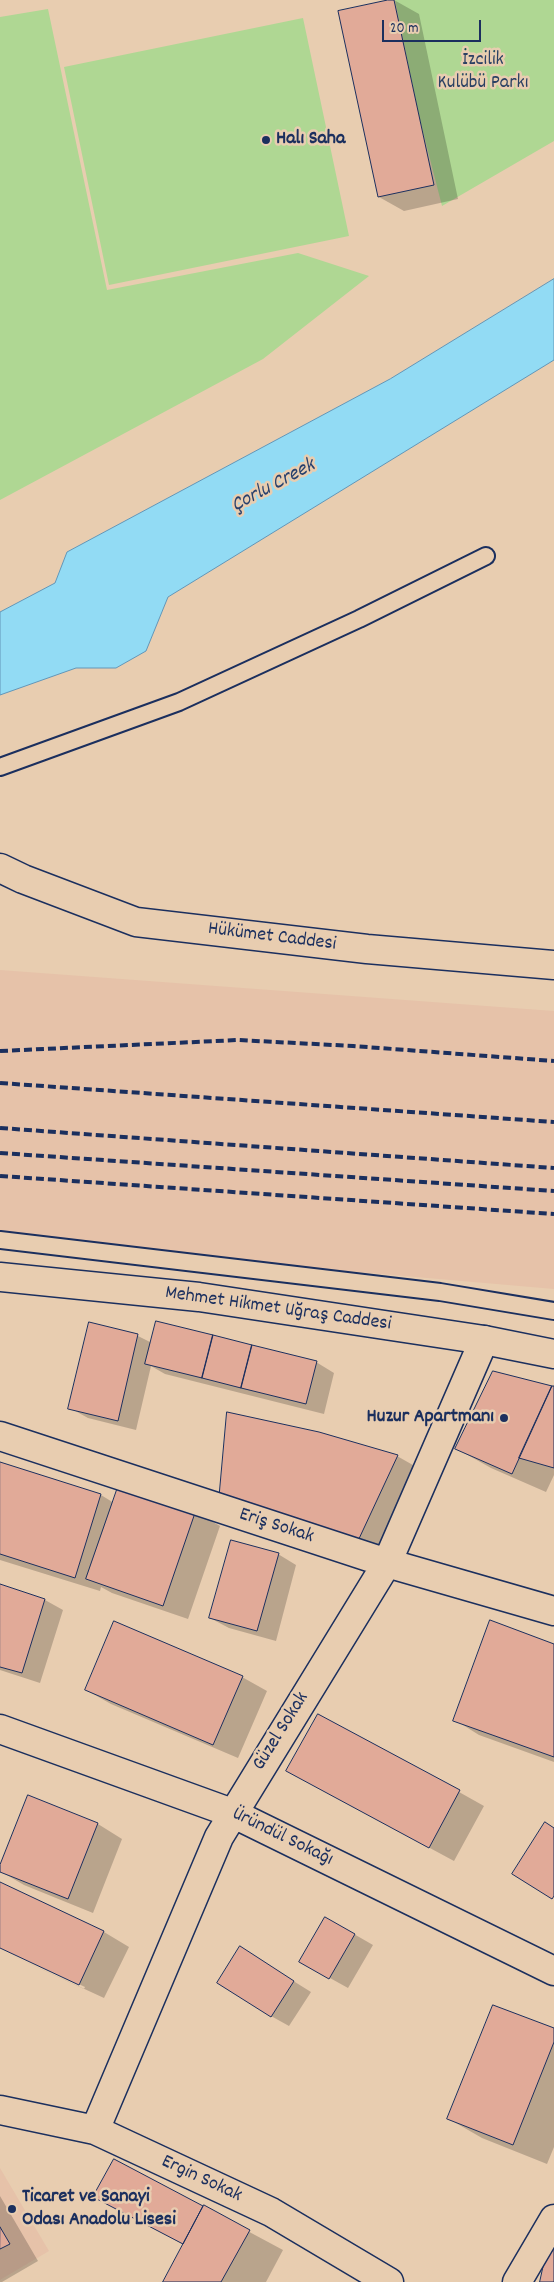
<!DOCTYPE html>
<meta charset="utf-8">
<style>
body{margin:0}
#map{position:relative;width:554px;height:2282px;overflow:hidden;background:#e8cdb0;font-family:Dekko,sans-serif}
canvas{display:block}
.scale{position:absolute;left:382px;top:20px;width:99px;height:22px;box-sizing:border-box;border:2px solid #1b2f5e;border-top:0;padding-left:6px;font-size:15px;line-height:18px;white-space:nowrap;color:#1b2f5e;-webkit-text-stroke:4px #e8cdb0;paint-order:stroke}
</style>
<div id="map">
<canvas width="554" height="2282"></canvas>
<div class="scale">20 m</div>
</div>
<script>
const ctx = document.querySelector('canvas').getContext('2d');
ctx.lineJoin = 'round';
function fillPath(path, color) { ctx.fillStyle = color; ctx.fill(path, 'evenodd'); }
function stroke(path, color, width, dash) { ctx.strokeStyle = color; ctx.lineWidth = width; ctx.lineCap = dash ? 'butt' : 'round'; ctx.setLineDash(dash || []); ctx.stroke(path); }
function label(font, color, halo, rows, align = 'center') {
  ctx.font = font + ' Dekko,sans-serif'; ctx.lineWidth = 5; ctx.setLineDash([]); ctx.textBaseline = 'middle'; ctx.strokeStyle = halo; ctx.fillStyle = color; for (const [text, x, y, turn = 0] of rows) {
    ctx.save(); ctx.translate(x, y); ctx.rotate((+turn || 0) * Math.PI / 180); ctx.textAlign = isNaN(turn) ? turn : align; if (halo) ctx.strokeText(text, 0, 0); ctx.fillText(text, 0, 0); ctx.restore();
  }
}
fillPath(new Path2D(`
 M0 970 554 1011V1289L0 1241Z
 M0 2168 49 2251 0 2280Z`), '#e6c2a9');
fillPath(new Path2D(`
 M395 0H554V141L442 206 419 116Z
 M48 9 107 290 298 253 369 276 263 359 0 500V17Z
 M303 18 349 236 109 285 64 67Z`), '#afd793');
const water = new Path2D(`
 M554 279V360L168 597 146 651 116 668H76L0 695V612L55 583 67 552 390 379Z`);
fillPath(water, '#92dbf4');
stroke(water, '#6296b8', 1);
fillPath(new Path2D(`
 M394 0 419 14 458 199 404 211 379 197Z
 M90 1324 138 1336 152 1343 316 1362 334 1373 324 1414 165 1374 151 1366 136 1430 88 1418 70 1408Z
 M554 1388V1475L546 1492 491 1468 457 1449Z
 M318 1433 397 1456 427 1473 387 1559 220 1500Z
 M0 1463 101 1495 114 1503 195 1512 220 1526 188 1619 112 1593 101 1587 100 1591 0 1560Z
 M278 1554 296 1565 276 1641 229 1628 210 1618Z
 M0 1586 45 1600 63 1610 40 1683 0 1670Z
 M554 1645V1762L479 1735 455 1720Z
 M242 1677 267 1691 238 1758 111 1704 86 1690Z
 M313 1785 459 1792 484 1806 454 1861Z
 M29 1796 98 1824 122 1839 93 1913 24 1885 0 1871Z
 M0 1883 104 1932 129 1947 104 1998 0 1950 84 1989 85 1987 0 1947Z
 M326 1918 373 1945 348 1988 301 1962Z
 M258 1959 311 1992 289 2026 271 2016Z
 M554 2029V2147L547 2164 482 2138 449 2119Z
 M115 2160 283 2250 266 2282H164L184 2245 95 2196Z
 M0 2196 38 2261 2 2282H0Z`), '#0003');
const building = new Path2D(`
 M388 0H394L434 185 378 197 338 11Z
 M156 1321 213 1335 202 1378 145 1364Z
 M89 1322 138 1334 118 1421 68 1409Z
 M213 1335 252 1345 241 1388 202 1378Z
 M252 1345 317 1361 306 1404 241 1388Z
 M493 1371 552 1386 512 1474 455 1449Z
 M552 1386H554V1468L519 1458Z
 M227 1412 319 1432 398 1455 357 1543 219 1501Z
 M0 1462 101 1494 75 1578 0 1554Z
 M119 1484 196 1510 163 1606 86 1579Z
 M231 1540 279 1553 257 1631 209 1618Z
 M0 1584 45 1599 22 1673 0 1667Z
 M490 1620 554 1644V1757L453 1721Z
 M114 1621 243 1676 213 1745 85 1690Z
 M318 1714 460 1790 429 1848 286 1771Z
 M28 1795 98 1823 68 1899 0 1872V1865Z
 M545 1822 554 1828V1896L552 1899 512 1874Z
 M0 1882 104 1931 79 1985 0 1948Z
 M325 1917 355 1934 329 1979 299 1962Z
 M240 1946 294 1981 271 2017 217 1983Z
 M493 2005 554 2028V2042L513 2145 447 2119Z
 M114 2159 203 2206 183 2244 93 2197Z
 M204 2205 250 2230 221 2282H163Z
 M0 2227 10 2244 0 2249Z
 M551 2232 554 2233V2282H540Z`);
fillPath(building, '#e1aa98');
stroke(building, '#1b2f5e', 1);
const lane = new Path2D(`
 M0 767 179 702 359 619 486 556
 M0 1240 440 1292 554 1311`);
const street = new Path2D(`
 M0 1436 387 1563 554 1611
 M0 1729 232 1813 554 1971
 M0 2110 95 2130 271 2212 389 2282
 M95 2130 219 1837 387 1563 484 1340
 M517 2282 554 2219`);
const secondary = new Path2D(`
 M0 868 23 879 136 922 367 949 554 965
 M0 1277 199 1297 484 1340 554 1354`);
stroke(lane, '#1b2f5e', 20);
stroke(street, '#1b2f5e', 31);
stroke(secondary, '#1b2f5e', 31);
stroke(lane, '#e8cdb0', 16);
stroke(street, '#e8cdb0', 28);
stroke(secondary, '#e8cdb0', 28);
stroke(new Path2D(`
 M0 1051 238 1040 353 1046 554 1061
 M0 1083 554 1122
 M0 1128 554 1168
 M0 1153 554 1191
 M0 1176 554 1214`), '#1b2f5e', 4, [8, 4]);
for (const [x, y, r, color] of [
 [266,140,5,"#1b2f5e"],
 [504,1418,5,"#1b2f5e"],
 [12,2209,5,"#1b2f5e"]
]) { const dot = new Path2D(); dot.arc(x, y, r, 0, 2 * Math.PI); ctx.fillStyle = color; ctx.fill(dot); stroke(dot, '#e8cdb0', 2); }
label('20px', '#2a4063', '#e8cdb0', [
 ["İzcilik",483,61],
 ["Kulübü Parkı",483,84]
]);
label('bold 20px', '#1b2f5e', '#e8cdb0', [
 ["Halı Saha",276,140],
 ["Huzur Apartmanı",494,1418,"right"],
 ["Ticaret ve Sanayi",22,2198],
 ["Odası Anadolu Lisesi",22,2221]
], 'left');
label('20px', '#1b2f5e', '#e8cdb0', [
 ["Hükümet Caddesi",272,938,7],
 ["Mehmet Hikmet Uğraş Caddesi",278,1310,8],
 ["Eriş Sokak",276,1527,18],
 ["Güzel Sokak",282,1732,-58],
 ["Üründül Sokağı",282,1838,26],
 ["Ergin Sokak",201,2180,25]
]);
label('italic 21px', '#27406d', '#e8cdb0', [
 ["Çorlu Creek",274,487,-28]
]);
</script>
